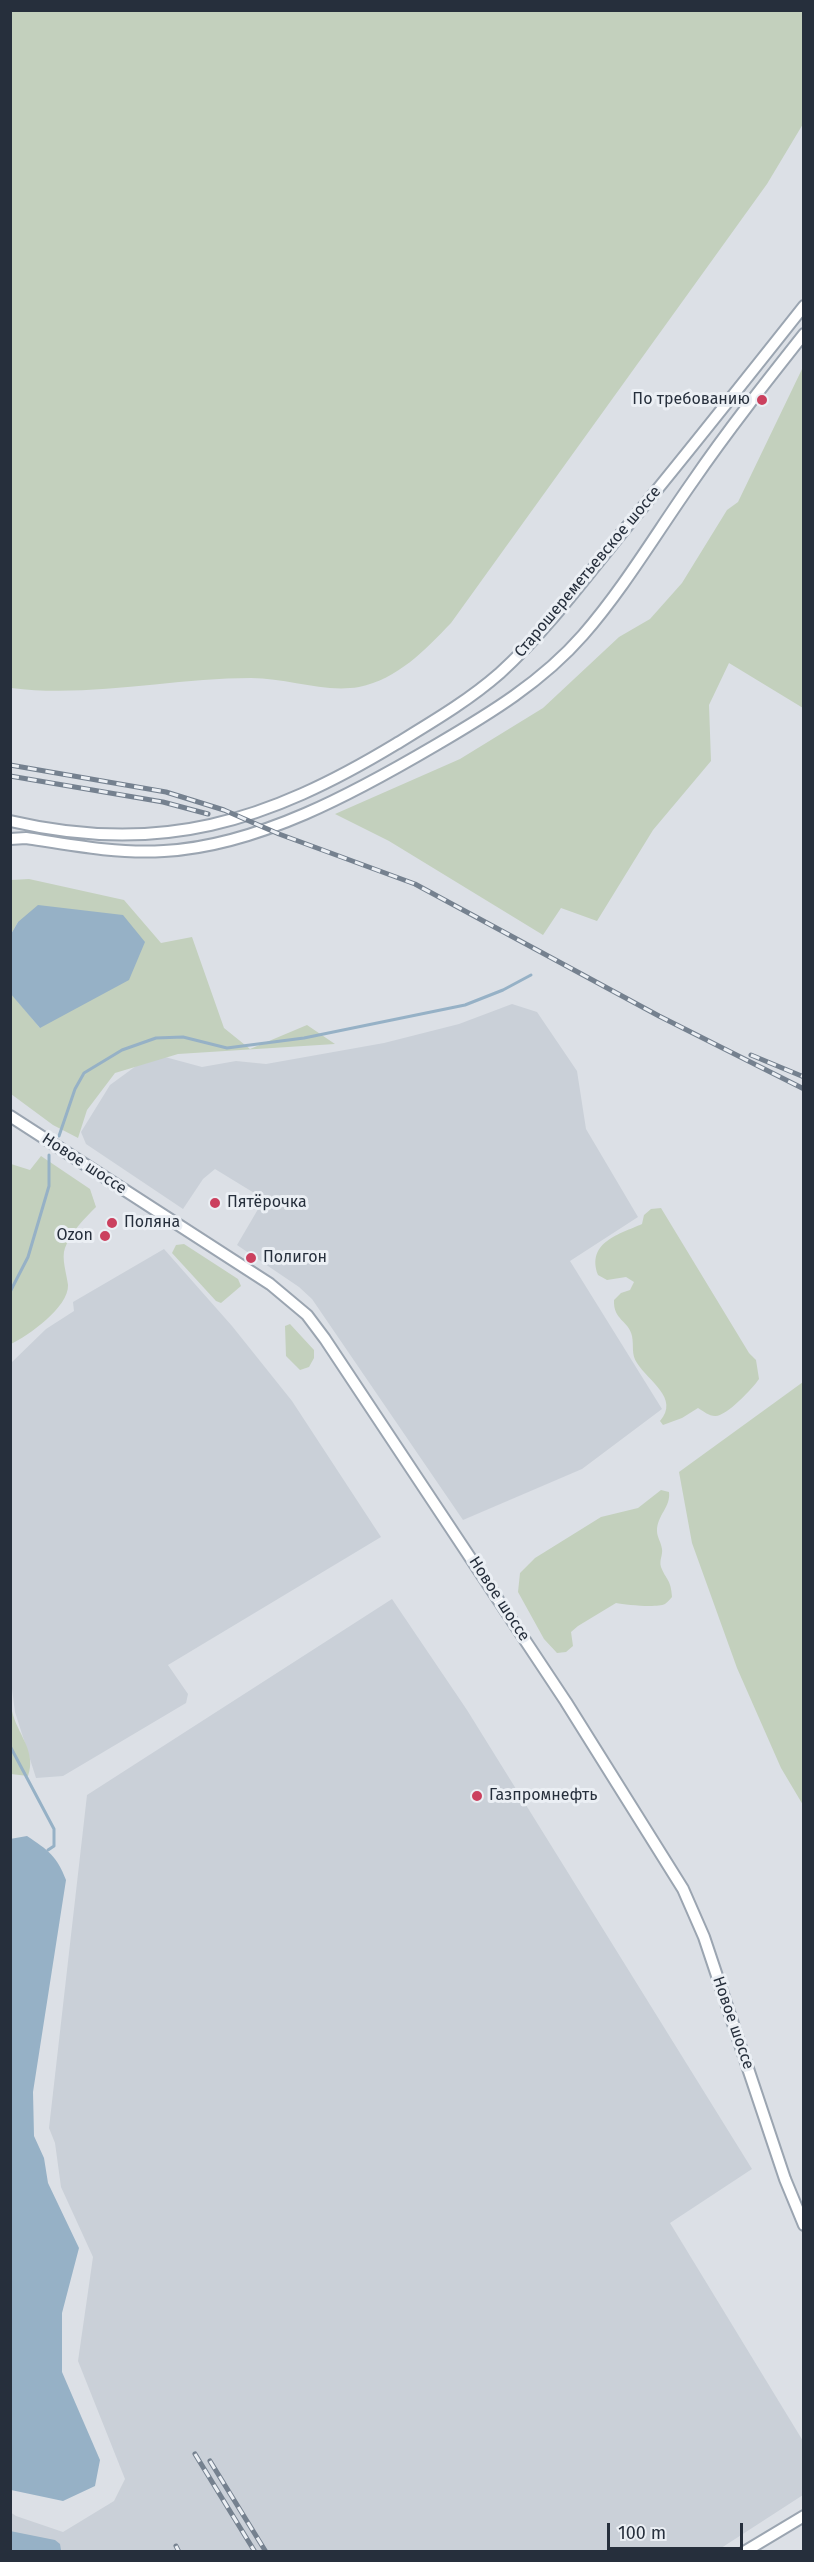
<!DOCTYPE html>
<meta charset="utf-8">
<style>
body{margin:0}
#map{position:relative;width:814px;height:2562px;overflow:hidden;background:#dce0e6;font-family:"Fira Sans",sans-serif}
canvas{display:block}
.frame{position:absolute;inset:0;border:12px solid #262f3c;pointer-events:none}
.scale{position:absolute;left:607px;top:2523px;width:136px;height:27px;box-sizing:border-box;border:3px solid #262f3c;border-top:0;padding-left:8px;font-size:18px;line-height:21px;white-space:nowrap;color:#262f3c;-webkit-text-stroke:4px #ebeff4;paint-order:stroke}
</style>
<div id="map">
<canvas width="814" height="2562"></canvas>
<div class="frame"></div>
<div class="scale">100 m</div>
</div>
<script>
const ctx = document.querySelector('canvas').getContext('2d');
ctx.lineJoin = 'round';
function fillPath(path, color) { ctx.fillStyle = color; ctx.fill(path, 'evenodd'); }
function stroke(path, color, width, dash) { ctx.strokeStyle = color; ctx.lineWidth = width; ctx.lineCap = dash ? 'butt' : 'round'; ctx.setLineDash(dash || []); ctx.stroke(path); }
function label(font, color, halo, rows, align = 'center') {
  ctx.font = font + ' "Fira Sans",sans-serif'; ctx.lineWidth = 6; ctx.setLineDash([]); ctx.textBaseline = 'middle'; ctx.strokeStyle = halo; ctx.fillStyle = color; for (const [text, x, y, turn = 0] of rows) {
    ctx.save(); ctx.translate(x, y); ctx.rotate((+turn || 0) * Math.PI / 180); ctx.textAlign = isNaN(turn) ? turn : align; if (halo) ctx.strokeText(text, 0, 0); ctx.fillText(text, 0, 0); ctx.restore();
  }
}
fillPath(new Path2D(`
 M512 1004 537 1012 577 1071 586 1129 638 1217 570 1261 662 1409 582 1469 463 1520 312 1299 299 1287 237 1245 264 1199 215 1169 203 1179 183 1209 86 1144 81 1132 110 1085 136 1066 165 1057 202 1067 236 1061 266 1064 384 1043 459 1024Z
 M164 1249 232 1326 292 1401 381 1537 168 1665 188 1694 186 1703 63 1776 36 1778 15 1712 10 1673 11 1363 46 1329 74 1311 73 1302Z
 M392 1599 467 1710 752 2169 670 2223 803 2441V2495L715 2552 11 2551 10 2512 16 2516 63 2532 114 2501 125 2479 78 2361 93 2257 61 2187 55 2143 49 2128 87 1795Z`), '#cad0d8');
fillPath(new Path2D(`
 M11 10 803 11V124L767 184 451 623C425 650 398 679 359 687 323 693 288 678 251 678 172 678 89 698 11 688Z
 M803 367V708L729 663 709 705 711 761 653 830 597 921 561 908 543 935 389 841 335 814 460 759 543 708 619 637 650 619 682 583 727 510 738 502Z
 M29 879 124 900 161 943 192 937 224 1028 250 1049 307 1025 335 1044 178 1054 115 1073 87 1110 78 1138 53 1125 11 1094V993L40 1028 18 922 11 934V880Z
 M41 1156 90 1189 96 1207C85 1218 70 1233 65 1248 61 1258 67 1275 68 1285 69 1307 28 1336 11 1344V1164L30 1170Z
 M661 1208 749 1353 756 1360 759 1379C753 1388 726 1417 715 1416 709 1416 703 1411 698 1408L682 1418 663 1425 660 1421C680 1398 648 1381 637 1363 631 1354 634 1346 632 1336 629 1321 613 1320 614 1300L621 1293 630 1290 634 1282 626 1277 607 1280 598 1275C586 1242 620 1234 642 1224L644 1215 651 1209Z
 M184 1244 238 1279 241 1286 221 1303 216 1301 172 1253 176 1245Z
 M290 1324 314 1350V1358L309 1367 300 1370 286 1356 285 1326Z
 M803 1382V1805L781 1768 737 1668 692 1543 679 1472Z
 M661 1490 669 1492C671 1507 657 1515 657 1531 657 1537 661 1542 662 1549 663 1555 659 1560 661 1567 666 1580 671 1579 672 1597 670 1599 668 1602 665 1604 657 1608 626 1605 616 1603L578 1626 571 1632 573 1646 566 1652 557 1653 544 1639 518 1592 520 1573 535 1558 601 1517 638 1508Z
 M11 1691C11 1698 11 1705 12 1711 17 1734 37 1751 28 1776L11 1774Z`), '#c3d0bd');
fillPath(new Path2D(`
 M38 905 123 915 145 942 129 980 40 1028 10 993 11 934 18 922Z
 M27 1836C48 1850 57 1856 66 1880L33 2092 34 2136 44 2158 48 2183 79 2248 62 2313V2372L100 2460 95 2486 63 2501 11 2490 10 1839Z
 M10 2531 55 2540 60 2544 61 2550 11 2551Z`), '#96b1c6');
stroke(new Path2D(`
 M59 1136 75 1089 84 1073 122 1050 156 1038 183 1037 227 1048 304 1038 465 1005 503 990 531 975
 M10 1292 28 1257 49 1186V1155
 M10 1746 54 1829V1846L48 1850`), '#96b1c6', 3);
const major = new Path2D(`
 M10 821C160 856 267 822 396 744 432 722 468 701 500 673 545 632 582 582 620 535 682 460 743 383 804 306
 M10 839 26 838C71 845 118 854 164 851 258 846 356 792 436 745 489 714 542 682 583 635 624 588 657 532 693 481 728 430 766 382 804 334
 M10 1116 270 1284 307 1315 325 1339 566 1702 683 1889 704 1937 785 2179 804 2225
 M744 2552 804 2516`);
stroke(major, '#9ba5b1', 14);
stroke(major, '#fff', 10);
const rail = new Path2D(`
 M10 765 166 792 224 810 279 834 415 884 659 1016 804 1089
 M10 776 163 802 208 814
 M751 1055 804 1077
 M195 2454 255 2552
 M210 2461 266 2552
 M176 2546 179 2552`);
stroke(rail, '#75818f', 5);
stroke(rail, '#ebeff4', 3, [9]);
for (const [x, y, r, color] of [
 [762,400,6,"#cb405e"],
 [215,1203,6,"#cb405e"],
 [112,1223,6,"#cb405e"],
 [105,1236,6,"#cb405e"],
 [251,1258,6,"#cb405e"],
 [477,1796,6,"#cb405e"]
]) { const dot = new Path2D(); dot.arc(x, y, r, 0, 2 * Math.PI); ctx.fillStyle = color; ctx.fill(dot); stroke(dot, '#ebeff4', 2); }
label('16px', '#262f3c', '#ebeff4', [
 ["По требованию",750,400,"right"],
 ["Пятёрочка",227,1203],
 ["Поляна",124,1223],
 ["Ozon",93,1236,"right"],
 ["Полигон",263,1258],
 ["Газпромнефть",489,1796]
], 'left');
label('16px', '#262f3c', '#ebeff4', [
 ["Старошереметьевское шоссе",588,572,-50],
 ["Новое шоссе",84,1164,33],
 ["Новое шоссе",499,1599,57],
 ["Новое шоссе",733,2023,71]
]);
</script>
